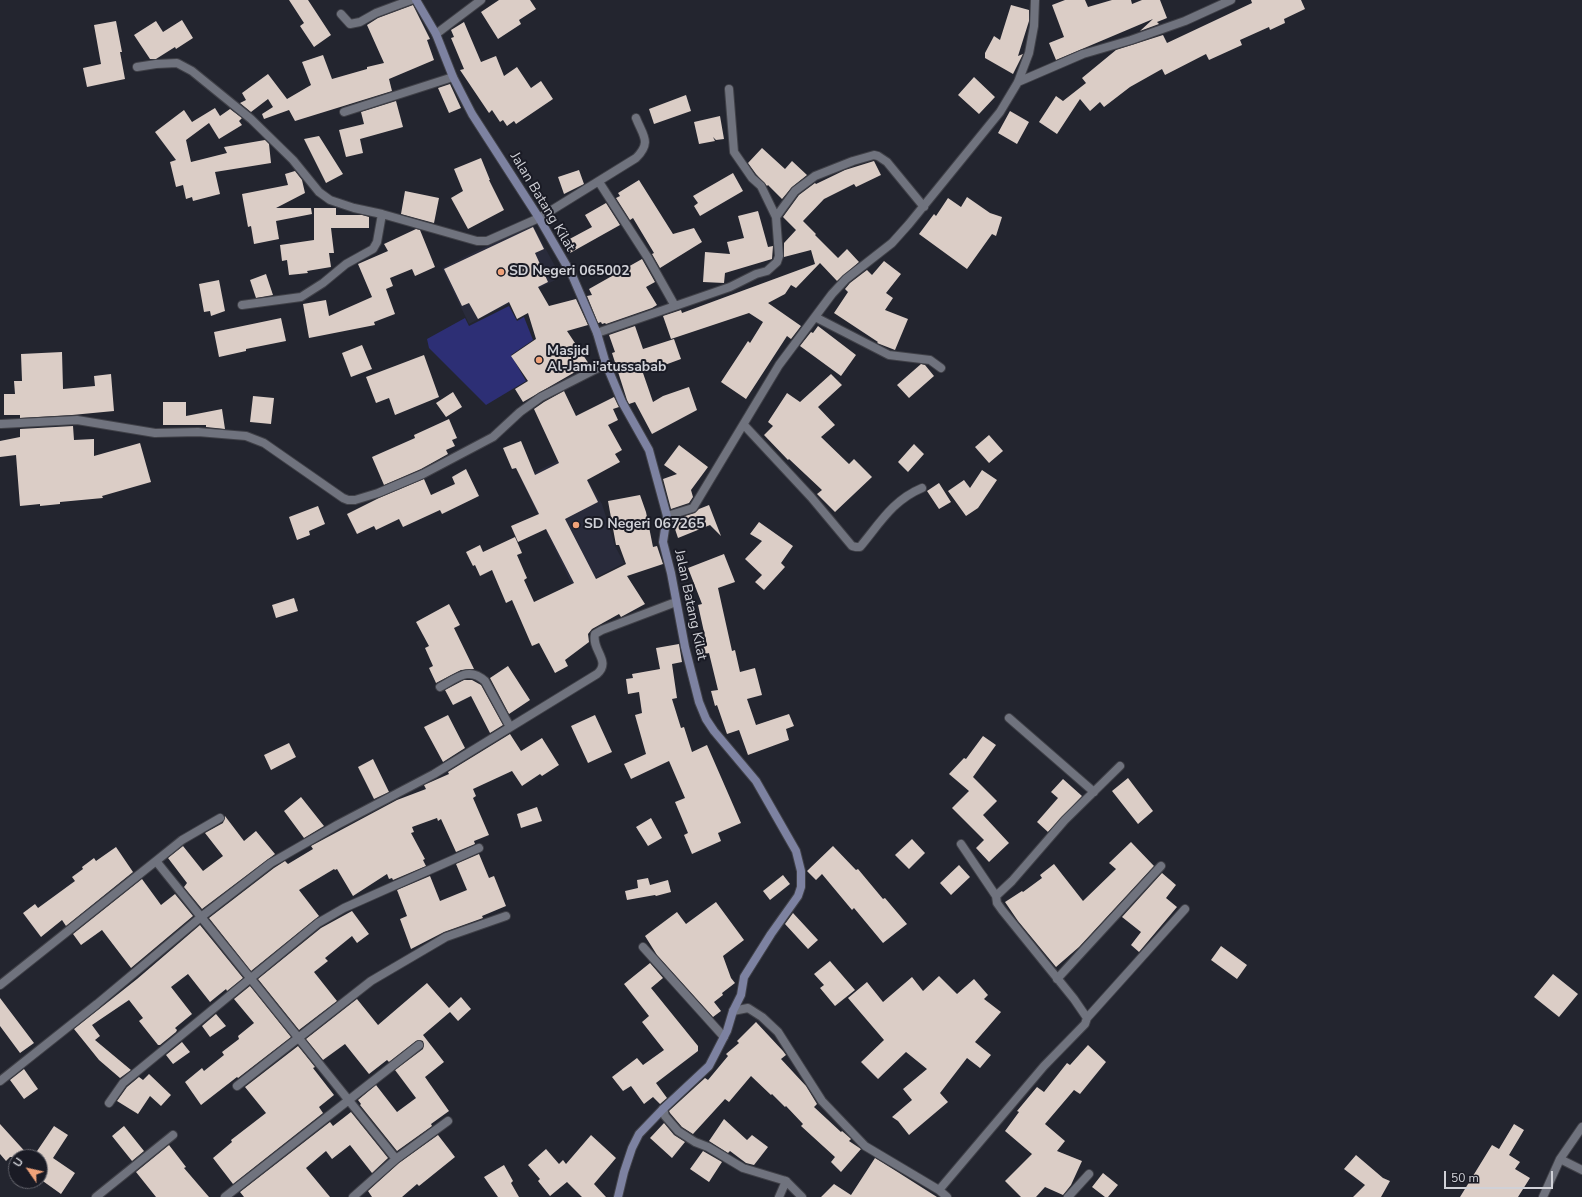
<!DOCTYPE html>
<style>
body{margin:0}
#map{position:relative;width:1582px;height:1197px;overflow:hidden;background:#23252f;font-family:"Nunito Sans",sans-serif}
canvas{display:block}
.north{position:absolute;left:8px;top:1149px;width:40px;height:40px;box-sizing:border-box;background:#1a1b25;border:1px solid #63646c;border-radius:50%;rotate:304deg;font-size:11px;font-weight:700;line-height:16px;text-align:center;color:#d0d1d7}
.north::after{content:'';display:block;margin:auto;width:14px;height:18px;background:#f0a279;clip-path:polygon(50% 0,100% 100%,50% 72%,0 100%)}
.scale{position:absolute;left:1444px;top:1171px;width:109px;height:18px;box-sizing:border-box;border:2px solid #d0d1d7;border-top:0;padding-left:5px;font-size:12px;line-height:14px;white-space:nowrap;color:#d0d1d7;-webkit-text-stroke:3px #1a1b25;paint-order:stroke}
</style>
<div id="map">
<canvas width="1582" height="1197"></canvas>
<div class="north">U</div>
<div class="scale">50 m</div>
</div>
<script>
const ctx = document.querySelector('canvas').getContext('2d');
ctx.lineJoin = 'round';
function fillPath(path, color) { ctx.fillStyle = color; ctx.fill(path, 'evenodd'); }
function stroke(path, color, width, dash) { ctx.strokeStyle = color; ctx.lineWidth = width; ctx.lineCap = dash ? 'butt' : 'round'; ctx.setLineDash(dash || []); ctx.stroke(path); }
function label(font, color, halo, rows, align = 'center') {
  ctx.font = font + ' "Nunito Sans",sans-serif'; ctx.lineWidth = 4; ctx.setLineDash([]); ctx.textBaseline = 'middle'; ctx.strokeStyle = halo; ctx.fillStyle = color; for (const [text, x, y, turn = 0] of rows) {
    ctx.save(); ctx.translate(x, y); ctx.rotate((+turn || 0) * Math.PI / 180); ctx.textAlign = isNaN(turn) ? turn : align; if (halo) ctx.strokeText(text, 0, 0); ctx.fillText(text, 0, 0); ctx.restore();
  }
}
fillPath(new Path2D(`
 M532 224 561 277 469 324 442 268Z
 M572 454 602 504 615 546 624 563 574 589 521 479Z`), '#292b3b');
fillPath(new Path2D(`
 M509 306 517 321 524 317 533 340 511 355 526 381 486 405 429 348 427 339 465 318 469 326Z`), '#2d2f75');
fillPath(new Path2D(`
 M289 0H308L331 35 314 47 300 26 304 23Z
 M499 0H530L536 9 519 20 521 24 498 39 481 12Z
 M1065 0H1085L1088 7 1112 0H1131L1132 4 1142 0H1160L1167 18 1157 22 1159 24 1140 31 1153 19 1056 60 1049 43 1064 37 1052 5Z
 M1251 0H1301L1305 9 1284 19 1285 23 1270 30 1269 27 1240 40 1242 45 1209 60 1206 54 1165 75 1162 69 1130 87 1104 107 1100 102 1090 111 1080 99 1057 134 1039 122 1056 96 1063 101 1086 83 1082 78 1116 50 1163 35 1167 43 1252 3Z
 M413 5 430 39 427 40 434 60 389 79 392 91 295 121 289 110 264 119 262 114 273 107 268 99 251 112 240 103 246 100 242 93 268 74 287 99 311 85 302 62 323 55 332 79 367 69V67L384 63 367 25 378 18Z
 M1011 5 1029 10V21L1018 56 1023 54 1013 74 985 58V53L994 36 1000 40Z
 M182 20 193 38 176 49 175 47 156 59H150L134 35 156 21 163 32Z
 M116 21 122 52H120L125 79 87 87 83 68 101 64 94 25Z
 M464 22 481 62 496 56 504 76 517 67 531 88 541 81 553 99 516 124 514 121 507 126 503 120 500 122 492 110 489 113 460 70 464 69 451 38 454 37 451 30Z
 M974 77 995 97 979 114 958 95Z
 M450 84 461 108 449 113 438 88Z
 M686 95 691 111 654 124 649 109Z
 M396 101 403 127 360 139 363 153 346 157 339 130 364 124 361 112Z
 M215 108 220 116 230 109 242 118 239 121 242 125 219 139 209 123 186 140 191 162 227 153 224 147 265 140 269 144 271 163 215 172 220 194 193 201 192 197 186 199 183 185 176 187 170 162 176 160 155 132 184 110 192 122Z
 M1010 111 1029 122 1017 144 998 133Z
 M720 116 724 139 716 140 713 137 715 141 699 144 694 122Z
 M319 136 343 174 326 183 304 139Z
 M762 148 785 169 792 161 807 175 792 187 782 199 768 185 767 186 756 174 748 163Z
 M481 158 490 180H489L504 210 468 229 451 198 463 191 454 169Z
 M874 161 881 175 856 187 854 184 824 199 803 221 816 234 815 235 838 258 847 249 859 262 837 281 820 263 796 288 791 285 785 294 768 303 801 326 791 339 787 336 746 399 721 382 748 341 750 343 763 322 749 313 671 339 663 316 681 310 682 313 815 264 811 250 784 257V243L796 230 783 217 799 195 815 183 816 184 845 170Z
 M579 170 584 184 564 194 558 177Z
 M295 171 302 180 305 193 276 208H311L312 214 276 221 279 239 254 244 251 226 248 227 242 194 288 185 285 174Z
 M733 173 743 191 700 216 694 206 698 203 693 196Z
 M639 180 673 234 694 228 702 242 660 268 652 254 654 253 633 218 630 220 616 198 620 196 618 193Z
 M405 191 439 198 434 223 401 214Z
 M967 197 990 213 1002 217 996 236 992 234 967 269 919 234 934 214 936 216 948 198 961 207Z
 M606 203 620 225 570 253 564 242 592 227 585 215Z
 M314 208H336V215H362L369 217V228H331L334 253H329L331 267 307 271 308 273 289 275 287 260 282 261 280 245 314 240Z
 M758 211 768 247 773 246 772 259 725 273 724 283 703 282 705 252 730 254 727 242 744 238 738 216Z
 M533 227 544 249 535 253 548 282 538 287 549 306 576 299 588 325 567 331 589 364 523 402 515 389 528 381 511 356 536 339 528 313 517 319 509 302 478 319 469 303 462 306 444 269Z
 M416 229 420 230 435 267 415 276 412 269 390 278 393 286 386 289 395 314 374 322 375 325 309 338 303 304 326 300 329 316 372 297 358 264 388 251 384 244Z
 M642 259 655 282 646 287 657 305 652 308 606 324 605 323 602 324 601 322 598 323 587 296 592 295 589 289Z
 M884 261 901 274 886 293 893 298 885 310 908 319 895 350 877 343 878 342 834 313 848 292 845 289 850 283 867 270 872 275Z
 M266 274 273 295 256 298 250 280Z
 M219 280 225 311 211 316 210 311 204 312 199 284Z
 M281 318 286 341 246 349V351L219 357 214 332Z
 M635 326 643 349 674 339 681 359 643 373 653 402 663 396 689 387 697 410 652 434 635 402 629 404 627 400 612 353 615 352 609 335Z
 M818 326 856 355 841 376 800 346 811 332 813 333Z
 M362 345 372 369 351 377 342 353Z
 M62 352 63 389 95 386 94 376 111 374 114 411 72 415 20 418V415H4V394H15L14 381H22L21 354Z
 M424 355 439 397 395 415 389 398 376 403 366 377Z
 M921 364 925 365 934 376 909 398 897 385Z
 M831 374 842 385 818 407 835 425 821 437 849 464 854 459 872 477 835 512 817 494 822 490 789 459 788 460 764 435 773 426 768 422 787 393 800 402Z
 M564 391 576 416 614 397 619 407 613 409 618 420 608 425 622 450 615 454 620 462 587 480 598 502 565 519 596 579 626 564 619 545H616L608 501 640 495 646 512 653 547 657 546 663 564 627 576 645 604 621 617 619 614 592 629 588 634 589 642 565 660 568 666 555 673 539 643 532 646 512 600 506 603 492 570 480 576 475 565 473 566 466 552 480 545 483 552 515 537 522 553 517 555 527 578 524 580 534 602 574 583 546 529 518 542 511 526 539 514 516 468 512 469 503 448 521 441 535 475 559 463 534 409 544 402Z
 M453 392 462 407 446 417 436 403Z
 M253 396 274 398 271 424 250 422Z
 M163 402H186V416L222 409 225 429 206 427V425H163Z
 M449 419 457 438 452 440 455 446 446 450 448 454 421 469 384 485 372 457 415 438 414 435Z
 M73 426 74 440 94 439V456L140 443 151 482 102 496 103 498 60 502V504L40 506V504L20 506 16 455 0 457V441L20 437V429Z
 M989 435 1003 451 989 463 975 447Z
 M914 444 924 454 908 472 898 462Z
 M679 445 708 467 691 490 693 497 689 503 671 509 663 479 677 474 664 465Z
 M466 469 479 496 442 514 440 510 403 527 399 519 376 530 374 526 357 534 347 514 379 498 424 479 431 495 455 484 452 477Z
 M982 470 997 480 978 508 966 516 948 491 964 480 970 488Z
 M939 483 951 502 939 509 927 491Z
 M709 505 721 536 710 525 678 538 672 520 695 513 699 509Z
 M318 506 325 524 309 531 310 535 297 540 289 517Z
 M759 522 793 546 781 563 785 567 764 590 755 582 762 575 745 559 762 541 750 534Z
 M724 554 735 582 718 588 732 651 735 650 740 672 755 668 762 695 747 699 756 725 789 714 794 726 786 729 789 740 748 755 739 730 727 734 717 705 715 706 711 691 718 690 709 653 705 654 702 642 706 641 698 605 702 604 688 568Z
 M294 598 298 611 276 618 272 605Z
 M449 604 460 625 454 628 474 669 461 670 436 683 429 668 433 666 425 648 429 646 416 622Z
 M679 644 682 662 672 664 677 698 672 699 681 728 684 727 692 752 707 745 741 823 718 833 721 841 692 854 684 835 688 833 675 802 685 798 669 761 631 779 624 764 646 754 635 715 642 713 639 692 628 694 626 679 633 678 632 674 660 669 656 648Z
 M508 666 530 700 509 714 490 678Z
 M464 680H472L481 685 503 725 490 733 471 696 453 705 445 690Z
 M448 715 465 748 443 762 424 727Z
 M595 715 612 752 588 763 571 726Z
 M510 734 521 751 542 738 559 765 542 776 540 774 522 786 512 771 473 789 476 796 473 798 489 835 474 841 475 844 456 852 441 819 438 821 437 818 412 827 414 832 411 833 425 859 423 860 426 866 393 880 392 878 389 879 387 874 353 896 337 869 335 870 334 869 299 890 319 916 251 971 209 918 274 868 285 861 288 864 313 849 311 846 397 800 426 789 424 785 449 774 448 772Z
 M983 736 996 745 973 777 997 801 983 815 1009 843 989 862 976 848 984 840 952 808 969 791 949 774 964 758 966 759Z
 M289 743 296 757 271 770 264 755Z
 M373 759 389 792 374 799 358 767Z
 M1128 778 1153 811 1138 824 1112 791Z
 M1063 779 1082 796 1048 832 1037 822 1058 798 1051 792Z
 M301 797 324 826 304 838 284 811Z
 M537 807 542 821 521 828 517 814Z
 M225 816 244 841 256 831 275 854 202 909 184 887 187 883 168 858 183 846 203 871 223 856 205 833 223 823Z
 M651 818 662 838 648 846 636 827Z
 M912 839 925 853 909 869 895 855Z
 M1131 842 1154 866 1079 947 1056 967 1018 921 1005 902 1022 891 1023 892 1042 878 1040 875 1054 864 1083 901 1116 869 1109 863Z
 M833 846 856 870 858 869 883 899 885 898 907 924 883 943 854 908 852 910 822 874 816 880 807 871Z
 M116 847 133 872 66 926 62 920 41 937 23 913 35 904 38 908 75 881 72 877 83 869 82 867 94 858 96 861Z
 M479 854 489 878 494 876 506 906 482 916 483 918 444 932 411 949 400 919 407 916 397 890 430 876 440 901 467 890 456 864Z
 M959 865 970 877 951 895 940 883Z
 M1162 873 1176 885 1166 898 1177 907 1139 952 1131 945 1141 932 1122 917Z
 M783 875 790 884 770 900 763 891Z
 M648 878 650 885 668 880 671 892 656 896 655 895 627 900 625 891 638 888 637 880Z
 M142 879 161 905 175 894 193 916 131 968 102 930 81 945 73 934Z
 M716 902 744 940 723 956 731 978 735 983 722 993 723 995 714 1002 721 1011 713 1017 657 955 645 936 677 912 686 924Z
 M352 911 369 934 357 943 352 936 325 958 328 961 314 972 337 1001 299 1030 258 979 321 928Z
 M793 913 818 940 808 949 785 924Z
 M200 925 243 978 227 991 226 989 210 1002 188 974 171 987 192 1014 175 1028 177 1030 176 1032 160 1045H158L139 1021 143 1018 129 1000 92 1025 100 1036 95 1040 131 1070 120 1078 99 1060 74 1029 137 979Z
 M1221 946 1247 965 1237 979 1211 960Z
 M830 961 855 990 835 1006 820 988 824 985 814 974Z
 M650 963 663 978 651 988 698 1046V1051L656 1083 667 1098 660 1104 653 1097 644 1104 631 1086 623 1091 612 1077 637 1058 643 1065 664 1050 642 1022 649 1016 624 984Z
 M1553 974 1578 994 1559 1017 1534 997Z
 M939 976 957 994 974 979 988 995 984 999 1001 1012 975 1042 991 1055 980 1068 967 1058 940 1093 948 1102 909 1135 898 1121 892 1117 912 1100 903 1089 927 1069 906 1052 878 1079 861 1062 884 1040 848 998 867 982 883 1002 912 977 923 991Z
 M427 983 449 1008 461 997 471 1009 458 1021 450 1012 423 1035 444 1062 425 1077 449 1111 431 1124 432 1126 397 1151 360 1105 361 1104 358 1100 376 1085 397 1112 416 1098 395 1070 423 1049 424 1045 423 1041 419 1040 416 1041 389 1062 387 1060 369 1074 345 1044 323 1060 306 1039 357 999 378 1025Z
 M250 986 291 1037 238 1078 237 1077 201 1105 185 1082 202 1068 204 1071 224 1055 222 1052 239 1039 238 1036 254 1023 234 999Z
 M0 998 34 1043 20 1053 0 1026Z
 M216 1014 226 1026 210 1037 202 1026Z
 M756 1022 783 1051 786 1055 781 1059 806 1086 817 1104 814 1107 841 1132 842 1131 850 1138 851 1139 849 1141 861 1149 841 1172 831 1162 835 1157 801 1126 803 1124 786 1106 785 1107 772 1094 771 1095 751 1076 729 1102 725 1099 693 1134 682 1127 670 1113 669 1111 705 1078 708 1080 728 1056 726 1054 739 1043 737 1041Z
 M182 1042 190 1052 173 1064 166 1055Z
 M1088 1045 1106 1062 1080 1094 1074 1090 1045 1124 1065 1141 1057 1151 1082 1161 1071 1185 1063 1195 1045 1187 1036 1197H1021L1005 1181 1032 1154 1005 1131 1019 1112 1017 1111 1037 1087 1044 1092 1067 1063 1070 1065Z
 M298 1046 315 1067 313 1068 334 1095 319 1107 323 1113 233 1184 213 1158 232 1142 231 1140 266 1113 245 1087Z
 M24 1069 38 1089 24 1099 10 1080Z
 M149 1074 171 1095 161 1106 150 1096 138 1114 117 1101 127 1087 139 1077 143 1080Z
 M351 1112 388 1158 372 1173 350 1145 332 1159 326 1151 306 1168 330 1197H244L240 1192 330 1122 333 1126Z
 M724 1119 747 1140 752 1135 768 1147 754 1165 746 1163 730 1151 728 1153 709 1141Z
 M664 1123 674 1135 685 1142 672 1158 650 1138Z
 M0 1124 30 1157H10L6 1161 0 1154Z
 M1514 1124 1524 1130 1509 1155 1520 1162 1515 1169 1530 1178 1518 1197H1460L1492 1145 1499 1149Z
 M54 1126 68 1135 53 1158 75 1173 61 1194 40 1179V1157H33Z
 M124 1126 144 1151 132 1161 112 1136Z
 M438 1135 455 1157 419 1186 417 1184 402 1197H372L368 1191 399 1163Z
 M591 1135 616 1158 594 1184 606 1197H582L567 1182 550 1196 538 1181 540 1179 528 1165 546 1149 559 1164 563 1160 566 1164Z
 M169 1145 186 1167 184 1168 209 1197H156L136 1172Z
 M703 1151 722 1162 709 1182 690 1169Z
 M1356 1155 1383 1178 1390 1181 1381 1197H1353L1365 1185 1344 1169Z
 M875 1158 896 1171 937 1197H821L834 1184 851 1195Z
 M504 1165 513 1181 511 1183 519 1197H498L484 1177Z
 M1103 1173 1118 1185 1108 1197H1105L1092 1187Z`), '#dbcdc6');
const street = new Path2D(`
 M341 14 350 24 360 22 376 13 411 0
 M436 34 481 0
 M137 67 156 64 177 63 192 71 251 119 293 160 319 192 330 200 354 208 382 214 477 241H487L539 218 636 158C652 142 643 136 636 118
 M1018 82 1083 54 1131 40 1185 21 1231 0
 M344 112 453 77
 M599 182 648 258 675 306
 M776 217 795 191 815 176 853 161 874 155 878 156 887 162 924 207
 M242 305 301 297 323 283 346 264 373 249 377 242 382 214
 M815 317 889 355 930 360 941 368
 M597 333 730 287 756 274 767 271 777 262 779 256 776 217 761 186 752 178 734 152 729 89
 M1 424 77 420 155 433 198 432 246 436 264 443 343 498 348 500H355L378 493 423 474 493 437 520 412 541 397 606 364
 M744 425 811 497 852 546 856 547H860C880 523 893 500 922 488
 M667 516 693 508 779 365 832 294 846 279 892 243 909 224 1000 112 1018 82 1029 53 1034 26 1035 0
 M440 687C457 678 469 666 485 681L510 727
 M1009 718 1094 792
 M156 861 396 1159
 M996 896 1012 881 1065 820 1120 766
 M643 947 724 1037
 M1057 979 1161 866
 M0 985 156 861 182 840 220 818
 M733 1011 748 1008 762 1017 778 1032 822 1101 865 1146 939 1190 947 1197
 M1087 1018 1185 909
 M0 1081 97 1004 201 917 271 863 337 825 434 774 597 674C612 661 591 650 595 634L602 630 676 602
 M237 1086 371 981 446 937 506 916
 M109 1103 123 1083 318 923 344 908 479 848
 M663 1109 665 1116 678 1131 695 1142 708 1147 743 1168 786 1181 802 1197
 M1560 1159 1582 1170
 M939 1190 1044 1066 1085 1024 1087 1018 1074 999 1002 910 997 903 996 896 961 844
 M96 1197 173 1135
 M225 1197 419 1045
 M353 1197 396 1159 448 1121
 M779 1197 786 1181
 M1068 1197 1089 1174
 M1543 1197 1560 1159 1582 1127`);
const secondary = new Path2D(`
 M416 0 436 34 453 77 472 114 539 218 572 275 597 333 606 364 622 402 649 450 667 516 663 542 671 573 685 647 699 702 706 719 714 731 756 781 796 851 801 871V887L798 896 771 934 744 977 741 995 733 1011 727 1031 709 1066 663 1109 639 1134 632 1148 624 1172 618 1197`);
stroke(street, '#404148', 10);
stroke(secondary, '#404148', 10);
stroke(street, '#70737e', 8);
stroke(secondary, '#7d82a1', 8);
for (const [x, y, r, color] of [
 [501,272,4,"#f0a279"],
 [539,360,4,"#f0a279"],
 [576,525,4,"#f0a279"]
]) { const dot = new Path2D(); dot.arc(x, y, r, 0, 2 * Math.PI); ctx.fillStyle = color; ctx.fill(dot); stroke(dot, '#1a1b25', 1.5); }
label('14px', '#d0d1d7', '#1a1b25', [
 ["Jalan Batang Kilat",542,202,59],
 ["Jalan Batang Kilat",690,605,78]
]);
label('bold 14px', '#d0d1d7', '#1a1b25', [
 ["SD Negeri 065002",509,272],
 ["Masjid",547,352],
 ["Al-Jami'atussabab",547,368],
 ["SD Negeri 067265",584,525]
], 'left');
</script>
